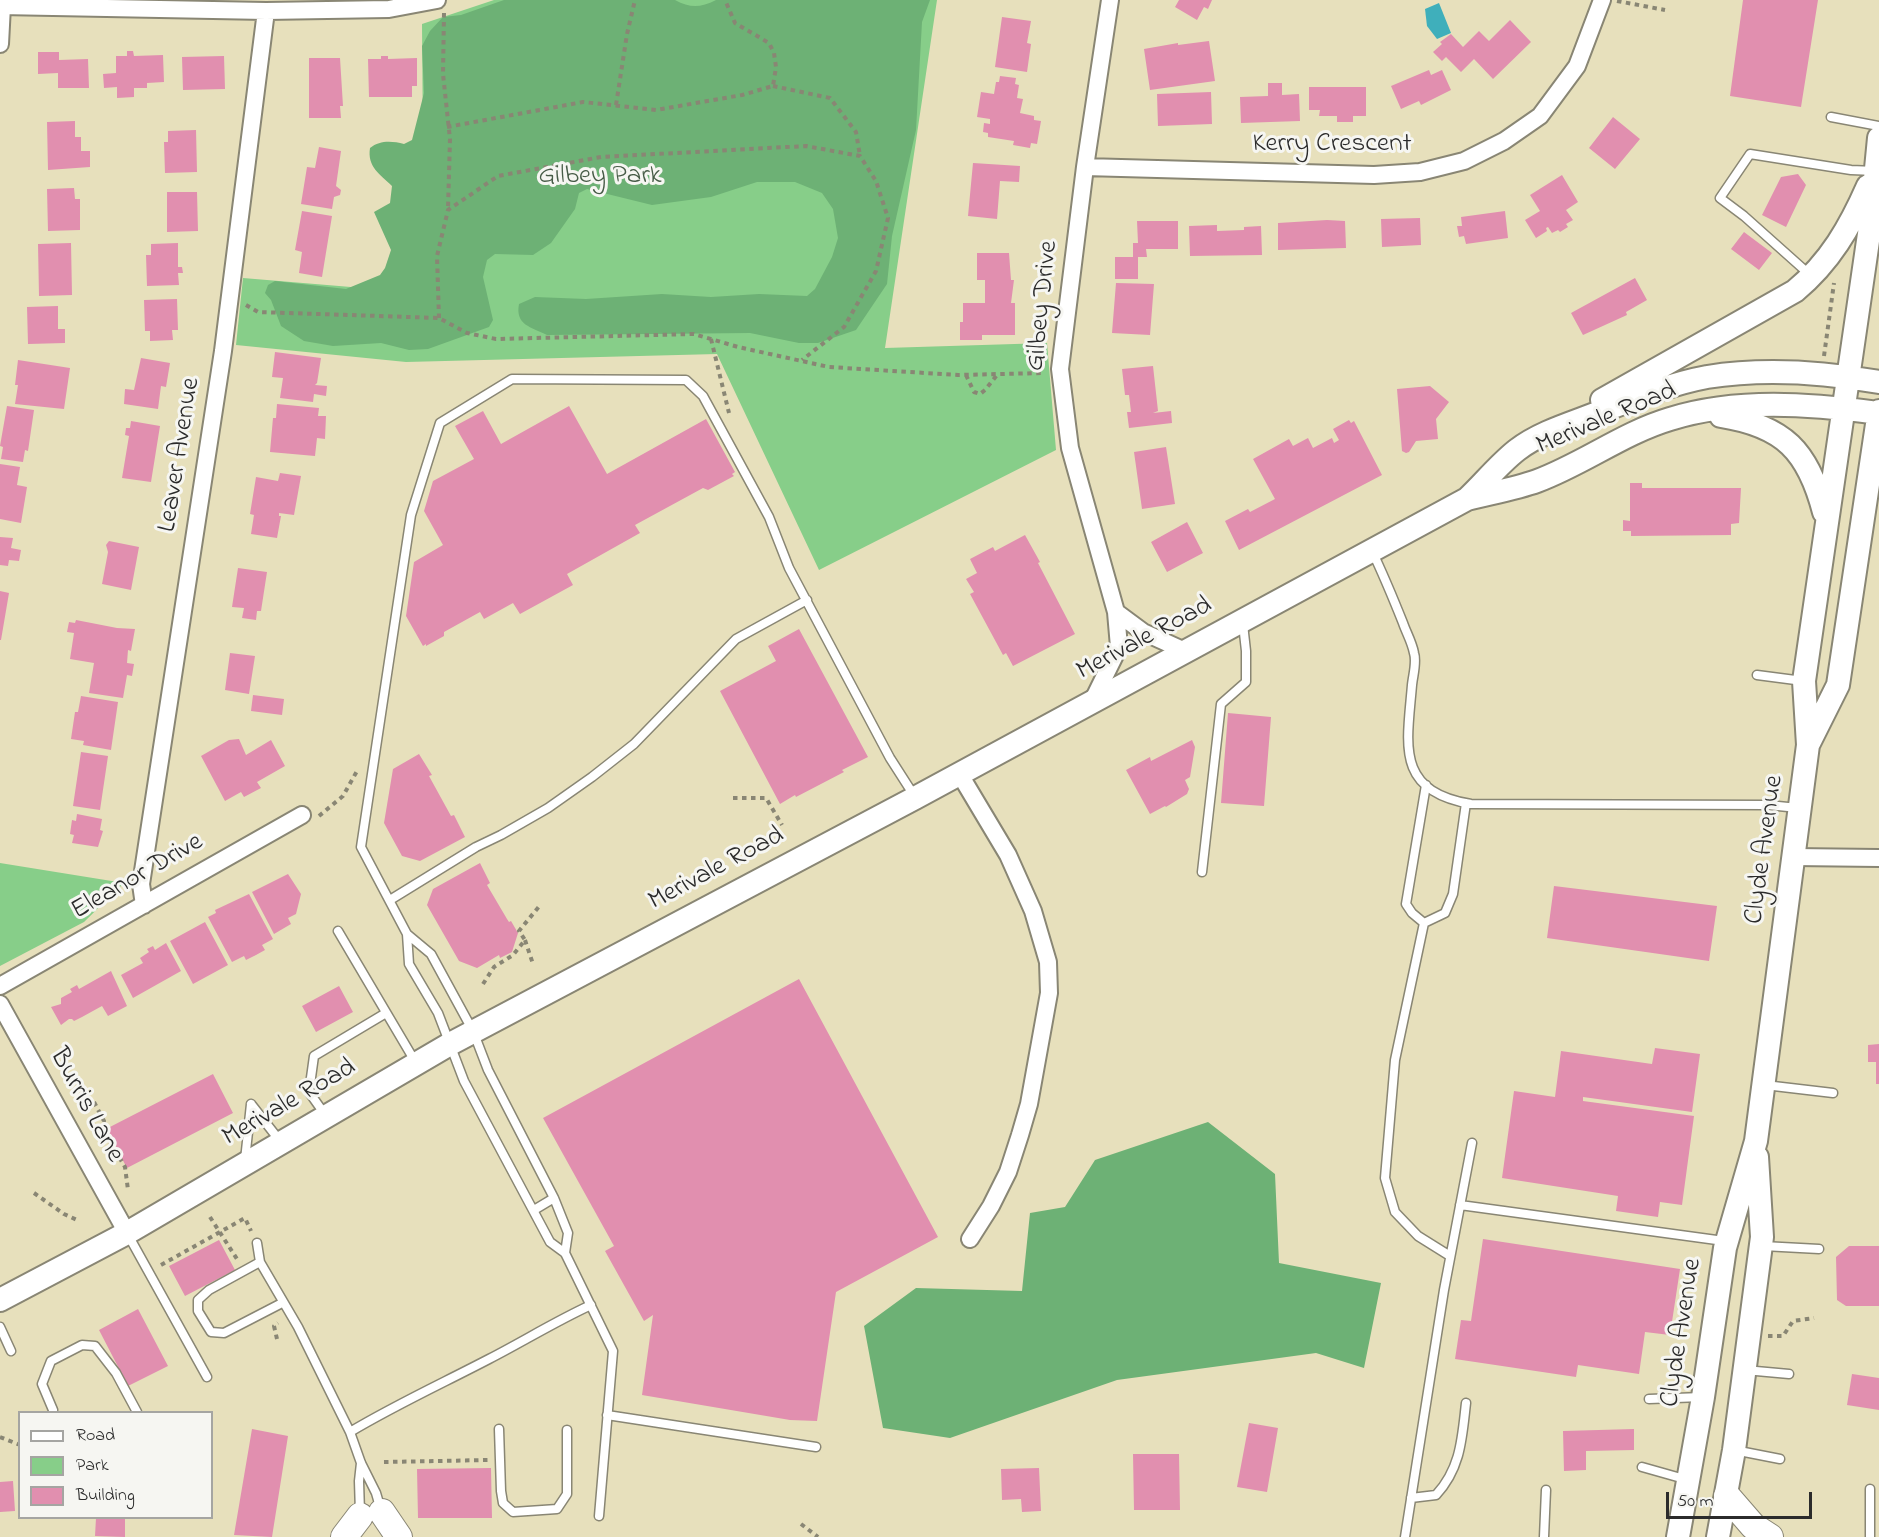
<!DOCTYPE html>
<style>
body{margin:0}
#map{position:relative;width:1879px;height:1537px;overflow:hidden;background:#e7e0bc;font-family:"Indie Flower",sans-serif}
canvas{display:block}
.legend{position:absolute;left:18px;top:1411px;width:195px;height:108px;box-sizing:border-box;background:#f6f6f2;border:2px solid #a5a5a2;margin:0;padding:8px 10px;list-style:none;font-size:18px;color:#2b2b2b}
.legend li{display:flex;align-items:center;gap:12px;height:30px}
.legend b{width:30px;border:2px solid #a5a5a2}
.scale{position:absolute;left:1666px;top:1492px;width:146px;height:27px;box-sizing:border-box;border:3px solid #2b2b2b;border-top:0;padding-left:8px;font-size:18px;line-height:21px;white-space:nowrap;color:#2b2b2b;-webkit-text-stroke:4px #f6f6f2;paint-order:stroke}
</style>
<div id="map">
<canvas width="1879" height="1537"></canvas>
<ul class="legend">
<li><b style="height:8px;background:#fff"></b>Road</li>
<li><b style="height:16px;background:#87ce89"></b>Park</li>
<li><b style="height:16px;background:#e18faf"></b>Building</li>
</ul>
<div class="scale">50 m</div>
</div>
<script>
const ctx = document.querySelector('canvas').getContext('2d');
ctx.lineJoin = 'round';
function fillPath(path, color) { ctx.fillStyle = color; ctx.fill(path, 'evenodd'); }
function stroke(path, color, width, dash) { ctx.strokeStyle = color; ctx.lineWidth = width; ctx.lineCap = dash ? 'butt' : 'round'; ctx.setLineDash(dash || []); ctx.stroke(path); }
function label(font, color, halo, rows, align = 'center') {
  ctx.font = font + ' "Indie Flower",sans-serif'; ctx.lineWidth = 6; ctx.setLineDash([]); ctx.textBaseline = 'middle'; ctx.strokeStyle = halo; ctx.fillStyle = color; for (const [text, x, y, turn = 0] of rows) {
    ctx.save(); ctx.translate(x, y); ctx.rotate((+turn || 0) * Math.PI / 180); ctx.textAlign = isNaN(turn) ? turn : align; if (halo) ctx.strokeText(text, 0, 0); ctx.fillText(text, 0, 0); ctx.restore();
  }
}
fillPath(new Path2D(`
 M494 0H937L885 348 1047 343 1056 450 819 570 717 354 406 362 236 345 243 278 399 291 423 148 422 24Z
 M0 863 124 883 84 922 0 966Z`), '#87ce89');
fillPath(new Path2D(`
 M504 0H675C690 8 700 8 716 0H930L922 22 916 130 892 236 887 284 856 330 818 343H799L750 333 547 335C531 327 515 325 519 304L535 297 586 299 662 294 711 297 759 294 807 296 815 289 832 257 838 238 833 209 822 193 795 182H757L711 197 652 205 587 189 579 193 575 209 551 243 533 255 495 254 487 260 483 277 493 320 489 327 428 349 409 350 381 343 333 346 304 341 281 326 271 300 265 293 268 285 275 281 346 289 380 275 385 268 391 250 374 212 390 203 392 186C380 174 367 167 370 148 380 140 392 141 404 144L412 140 424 93 422 46 430 31 443 17 461 15Z
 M1208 1122 1275 1174 1279 1263 1381 1283 1364 1368 1316 1353 1117 1380 950 1438 883 1428 864 1326 916 1288 1022 1291 1030 1213 1065 1207 1095 1160Z`), '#6db175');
fillPath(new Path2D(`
 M1439 3 1451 33 1437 39 1427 26 1425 9Z`), '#3fafbb');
fillPath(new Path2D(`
 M1179 0H1212L1208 9 1204 7 1197 20 1175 7Z
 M1743 0H1818L1801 107 1730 96Z
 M1002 17 1031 21 1027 43 1031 44 1027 72 995 67Z
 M1510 20 1531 42 1493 79 1474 59 1461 72 1446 57 1442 61 1433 52 1442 44 1440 42 1451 34 1463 47 1479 31 1489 41Z
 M1209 41 1215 81 1150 90 1144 49 1178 43V45Z
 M127 51H133L134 56 163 55 164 82 147 83V88H134V97L117 98V87L104 88 103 74 116 73V56H127Z
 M38 52H59V60L88 59 89 88H58V73L38 74Z
 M224 56 225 89 183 90 182 57Z
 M381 56H388V59L417 58V86H412V97H369L368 59H381Z
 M309 58H340L343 106H340L341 118H309Z
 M1429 70 1431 75 1442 70 1451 90 1421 105 1419 101 1401 109 1391 86Z
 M1000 76 1016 78 1015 84 1019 85 1017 98 1023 99 1020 113 1034 116V120L1041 121 1037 144 1031 143 1030 148 1013 145 1014 141 988 137V133L983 132 984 123 990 124V119L977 117 981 92 994 94 996 82H999Z
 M1268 83H1282V95L1299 94 1300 121 1241 123 1240 97 1268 96Z
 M1309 87H1366V116H1353V122H1337V116H1319L1320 110H1309Z
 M1211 92 1212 124 1158 126 1157 94Z
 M1613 117 1640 139 1615 169 1589 148Z
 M75 121V137H81V151H90V167L48 170 47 122Z
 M196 130 197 172 165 173 164 142H168V131Z
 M319 147 341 151 336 186 341 190 340 195 334 197 332 209 301 204 307 167 315 168Z
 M973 163 1020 166 1019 182 1000 181 997 219 968 216Z
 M1798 174 1806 185 1786 227 1762 215 1781 177Z
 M1562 175 1578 202 1566 210 1573 220 1566 224 1568 227 1560 232 1558 230 1552 233 1548 227 1546 228 1547 231 1536 238 1525 220 1540 211 1530 195Z
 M74 188 75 199H80V230L48 231 47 189Z
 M167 192H197L198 231 167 232Z
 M302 211 332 216 322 277 299 273 302 252 295 250Z
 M1505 211 1508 238 1466 244 1464 236 1459 237 1457 226H1462L1461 217Z
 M1420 218 1421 245 1382 247 1381 219Z
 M1327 220 1345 221 1346 248 1278 250V223Z
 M1137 221H1178V249H1146L1147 257H1138V279H1115V257H1133V243H1138Z
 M1217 225V231L1244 230V227L1261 226 1262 255 1190 256 1189 226Z
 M1744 232 1772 253 1759 270 1731 249Z
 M71 243 72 295 39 296 38 244Z
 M178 243V267H182L183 273H178L179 285 147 286 146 255H151V244Z
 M977 253H1009L1011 280H1014L1011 303H1015V335H982V340H960V322H963V303H985V280H977Z
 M1635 278 1647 300 1626 312 1627 315 1583 335 1571 313Z
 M1116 283 1154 284 1150 335 1112 333Z
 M177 299 178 330H172L173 340 150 341V331H145L144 300Z
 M58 306V329H65V343L28 344 27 307Z
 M275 352 321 358 317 383 315 385 327 386 326 396 314 394 313 402 280 398 283 378 272 377Z
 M141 358 170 363 166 387 161 386 158 409 124 404 125 389 134 390Z
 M18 360 70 368 64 409 15 404 18 385H15Z
 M1153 366 1158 411 1153 413 1171 411 1172 423 1129 428 1127 412H1131L1129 395H1125L1122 369Z
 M1430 386 1449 402 1436 419 1438 439 1416 441 1409 452 1406 453 1402 451 1397 389Z
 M277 404 319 408 318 416H326L325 439 317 438 315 456 270 452 273 418H276Z
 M7 406 34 410 28 451 25 450 23 462 1 459 3 447 0 446Z
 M569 406 607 474 706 419 735 472 732 474 734 476 708 490 703 488 635 525 640 533 567 574 573 585 520 614 513 603 484 619 480 612 444 632V636L426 646V644L423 646 406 616 414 562 443 545 424 511 433 481 474 459 455 426 483 411 501 444Z
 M1349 420 1351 423 1354 421 1382 475 1239 550 1225 521 1248 509 1250 512 1275 499 1253 459 1289 439 1293 446 1308 438 1313 448 1332 438 1334 443 1339 440 1333 429Z
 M131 421 160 426 151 482 122 478 129 436 125 435 126 428H130Z
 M1166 447 1175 504 1142 509 1134 452Z
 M0 464 20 467 17 485 27 487 21 523 0 519Z
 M280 473 301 476 294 515 279 513V516H281L277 538 251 534 254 515 250 514 256 477 278 481Z
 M1630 483H1642V488H1741L1739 523 1731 524V535L1631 536V531H1623V520L1630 521Z
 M1187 522 1203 553 1167 572 1151 542Z
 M1025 535 1040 562 1038 563 1075 634 1013 666 1006 653 1003 655 970 594 974 592 966 579 977 573 970 559 993 547 995 551Z
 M0 537 13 538 11 548 21 550 19 561 9 560 8 566 0 565Z
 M109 541 139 547 131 590 102 584 108 552 106 545Z
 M238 568 267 572 261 611H257L256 620 242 618 244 608 232 607Z
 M0 591 9 593 1 640H0Z
 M76 620 117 628 135 629 131 651 128 650 127 663 134 664 132 676 127 675 123 698 89 693 94 663 70 659 74 633 67 632 69 622 75 623Z
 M799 629 868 757 842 770 844 772 796 797 795 795 780 804 720 691 776 661 768 646Z
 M230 653 255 656 249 694 225 690Z
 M253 695 284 699 282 715 251 711Z
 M81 696 118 702 111 750 83 745 84 741 71 739 75 712H78Z
 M1228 713 1271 717 1264 806 1221 803Z
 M239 739 246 755 271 740 285 766 257 782 261 788 244 797 241 792 225 801 201 756 229 740Z
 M1192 740 1195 747 1190 777 1185 780 1189 789 1187 794 1166 807 1165 806 1150 814 1126 770 1150 757 1151 761Z
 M81 752 108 756 100 810 73 806Z
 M419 754 432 775 429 776 451 816 454 815 465 837 420 861 402 856 384 823 393 769Z
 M77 814 102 819 100 830 103 831 98 847 72 843 74 835 70 834 72 820 76 821Z
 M480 863 490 883 487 885 507 919 509 922 511 921 518 933 512 952 500 958 499 955 477 968 459 961 427 905 433 889Z
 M288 874 301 894 296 914 288 918 291 924 274 934 252 892Z
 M1554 886 1717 906 1709 961 1547 938Z
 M249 894 273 939 262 945 265 950 256 955 246 960 244 956 232 962 208 917 216 913 215 910Z
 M205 922 228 965 193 984 170 941Z
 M166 943 181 971 133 998 121 975 143 963 140 958 149 952 147 949 153 946 155 950Z
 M111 971 127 1006 108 1016 102 1006 82 1017 74 1021 72 1019H69L61 1025 51 1007 61 1004V998L72 992 70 989 77 985 79 989Z
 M799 979 938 1237 836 1292 817 1421 790 1420 642 1395 653 1315 644 1321 605 1251 614 1246 543 1118Z
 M339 986 353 1012 316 1032 302 1006Z
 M1879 1044V1084H1876V1062H1868V1045Z
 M1655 1048 1700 1054 1692 1112 1583 1097V1101L1694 1116 1682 1205 1660 1202 1658 1217 1616 1211 1618 1196 1502 1178 1514 1091 1555 1097 1561 1051 1652 1064Z
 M213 1074 233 1113 127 1168 106 1129Z
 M1483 1239 1680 1269 1670 1335 1645 1332 1639 1374 1578 1365 1576 1377 1455 1359 1461 1320 1471 1321Z
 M219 1240 235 1270 185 1296 169 1266Z
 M1849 1246H1879V1306H1846L1837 1300 1836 1257Z
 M138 1309 168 1366 128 1386 99 1330Z
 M1852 1374 1879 1378V1410L1847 1405Z
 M1249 1423 1278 1428 1267 1492 1237 1487Z
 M252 1429 288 1436 272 1537 234 1535Z
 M1634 1429V1450L1586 1451V1470L1564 1471 1563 1431Z
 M1133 1454H1179L1180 1510H1134Z
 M491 1468 492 1518H418L417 1469Z
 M1039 1468 1041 1511 1022 1512 1021 1499 1002 1500 1001 1469Z
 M13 1481 15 1511 0 1512V1482Z
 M96 1518H125V1537L95 1536Z`), '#e18faf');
const lane = new Path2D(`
 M1831 117 1879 126
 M1809 274 1744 216 1720 198 1750 154 1851 170 1875 171
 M1372 551C1383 574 1393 598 1403 623 1406 632 1412 642 1414 653 1417 662 1413 675 1412 685 1407 745 1395 791 1471 804L1768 805 1798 808
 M1757 675 1803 681
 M1202 872 1221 704 1246 682V651L1243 624
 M390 900 476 847 501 835 548 808 592 777 634 744 736 639 807 600
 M1424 923 1412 913 1406 904 1426 785
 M338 931 416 1063
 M407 934 431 954 473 1031 488 1070 554 1198 568 1233 565 1253
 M1765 1085 1833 1093
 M251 1104 280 1141
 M326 1116 309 1092 314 1056 386 1013
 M245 1160 251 1104
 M1460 1205 1724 1241
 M534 1210 554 1198
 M127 1233 207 1377
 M257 1243 260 1262 298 1327 350 1432 361 1463 376 1493 381 1510
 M1763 1246 1819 1249
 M1450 1256 1418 1236 1395 1212 1385 1178 1395 1060 1424 923 1445 913 1453 894 1466 803
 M260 1262 209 1290 198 1300V1311L211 1332 224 1333 282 1303
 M0 1327 11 1351
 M1745 1370 1789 1374
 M1649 1399 1702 1397
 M53 1410 42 1384 51 1361 82 1345 95 1346 116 1373 137 1412
 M607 1415 816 1447
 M499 1429 501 1491 503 1503 513 1512 557 1509 567 1494V1430
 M350 1432C395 1405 443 1383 489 1359 524 1341 556 1321 591 1305
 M1734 1450 1780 1459
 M1642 1467 1688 1480
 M1870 1489V1537
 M1411 1498 1436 1495C1461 1468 1462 1438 1466 1403
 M360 1513 359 1481 361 1463
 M599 1516 613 1351 565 1253 550 1242 464 1081 438 1013 409 964 407 934 361 847 411 515 440 423 512 379 686 380 703 396 769 517 789 568 890 758 915 797
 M1405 1537 1444 1290 1472 1143
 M1544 1537 1546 1490`);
const street = new Path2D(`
 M0 6 266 11 389 9 437 0
 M0 44 2 6
 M1085 167 1374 175 1420 172 1464 161 1504 141 1540 116 1577 66 1602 0
 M1116 612 1143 632 1185 651
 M1092 702 1119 647 1116 612 1070 448 1060 369 1085 167 1110 0
 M959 773 1008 855 1033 911 1048 962 1049 993 1029 1104 1020 1135 1008 1172 991 1206 970 1239
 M1793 857 1879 858
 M144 905 141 884 223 351 266 11
 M0 986 302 815
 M0 1004 127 1233`);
const secondary = new Path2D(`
 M1602 400 1795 291C1830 262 1850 227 1868 186
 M1721 416C1784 426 1808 451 1824 512
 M1468 498C1484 483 1499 464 1517 450 1539 433 1569 424 1595 414 1631 400 1669 384 1707 377 1764 368 1822 372 1879 382
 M1809 743 1838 685 1879 411
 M0 1300 127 1233 450 1044 915 798 1467 499C1490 493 1515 489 1537 481 1583 464 1623 433 1670 419 1737 398 1810 404 1879 413
 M1678 1537 1703 1397 1725 1248 1756 1141 1808 745 1804 681 1871 220 1879 138
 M1718 1537 1734 1450 1762 1237 1757 1157`);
const primary = new Path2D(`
 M1727 1496 1753 1526 1770 1537
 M382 1512 399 1537
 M344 1537 360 1516`);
stroke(lane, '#898674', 11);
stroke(street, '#898674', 20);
stroke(secondary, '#898674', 26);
stroke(primary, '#898674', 28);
stroke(new Path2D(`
 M1617 1 1665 10
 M444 13 443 74 450 139 448 209
 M773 86 830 98 856 132 860 156
 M616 105 627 34 635 0
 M447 127 583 102 656 110 742 95 773 86 776 67 774 53 769 43 735 23 725 0
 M246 305 258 312 439 318 467 333 496 339 694 334 738 347 829 367 958 375 1044 373
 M439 318 437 256 448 210 498 176 601 157 806 146 860 156 876 181 888 218 876 271 844 327 802 360
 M711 339 729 413
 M1824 356 1834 283
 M966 375 974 392 980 394 985 390 997 375
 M733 798H766L782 825
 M319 816 343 796 357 771
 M525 940 533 964
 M483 984 494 967 513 955 525 940 519 931 541 904
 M94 1102 104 1121 102 1128 125 1167 128 1190
 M34 1193 64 1214 77 1220
 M210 1217 237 1259
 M161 1265 245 1218 251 1231
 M1768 1336H1783L1793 1321 1814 1318
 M277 1339 274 1326 278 1323
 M0 1437 20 1445
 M384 1462 489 1460
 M801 1524 818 1537`), '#898674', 4, [4.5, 4.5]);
stroke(lane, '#fff', 8);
stroke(street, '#fff', 16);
stroke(secondary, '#fff', 22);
stroke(primary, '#fff', 26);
label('27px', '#2b2b2b', '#f6f6f2', [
 ["Kerry Crescent",1332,146],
 ["Gilbey Drive",1044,306,-84],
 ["Merivale Road",1607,420,-23],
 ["Leaver Avenue",181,455,-81],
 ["Merivale Road",1145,640,-28],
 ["Clyde Avenue",1766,850,-82],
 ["Merivale Road",717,870,-28],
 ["Eleanor Drive",138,878,-30],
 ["Merivale Road",290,1104,-30],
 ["Burris Lane",85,1106,61],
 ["Clyde Avenue",1683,1333,-81]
]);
label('27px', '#475c47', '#f6f6f2', [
 ["Gilbey Park",600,178]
]);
</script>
